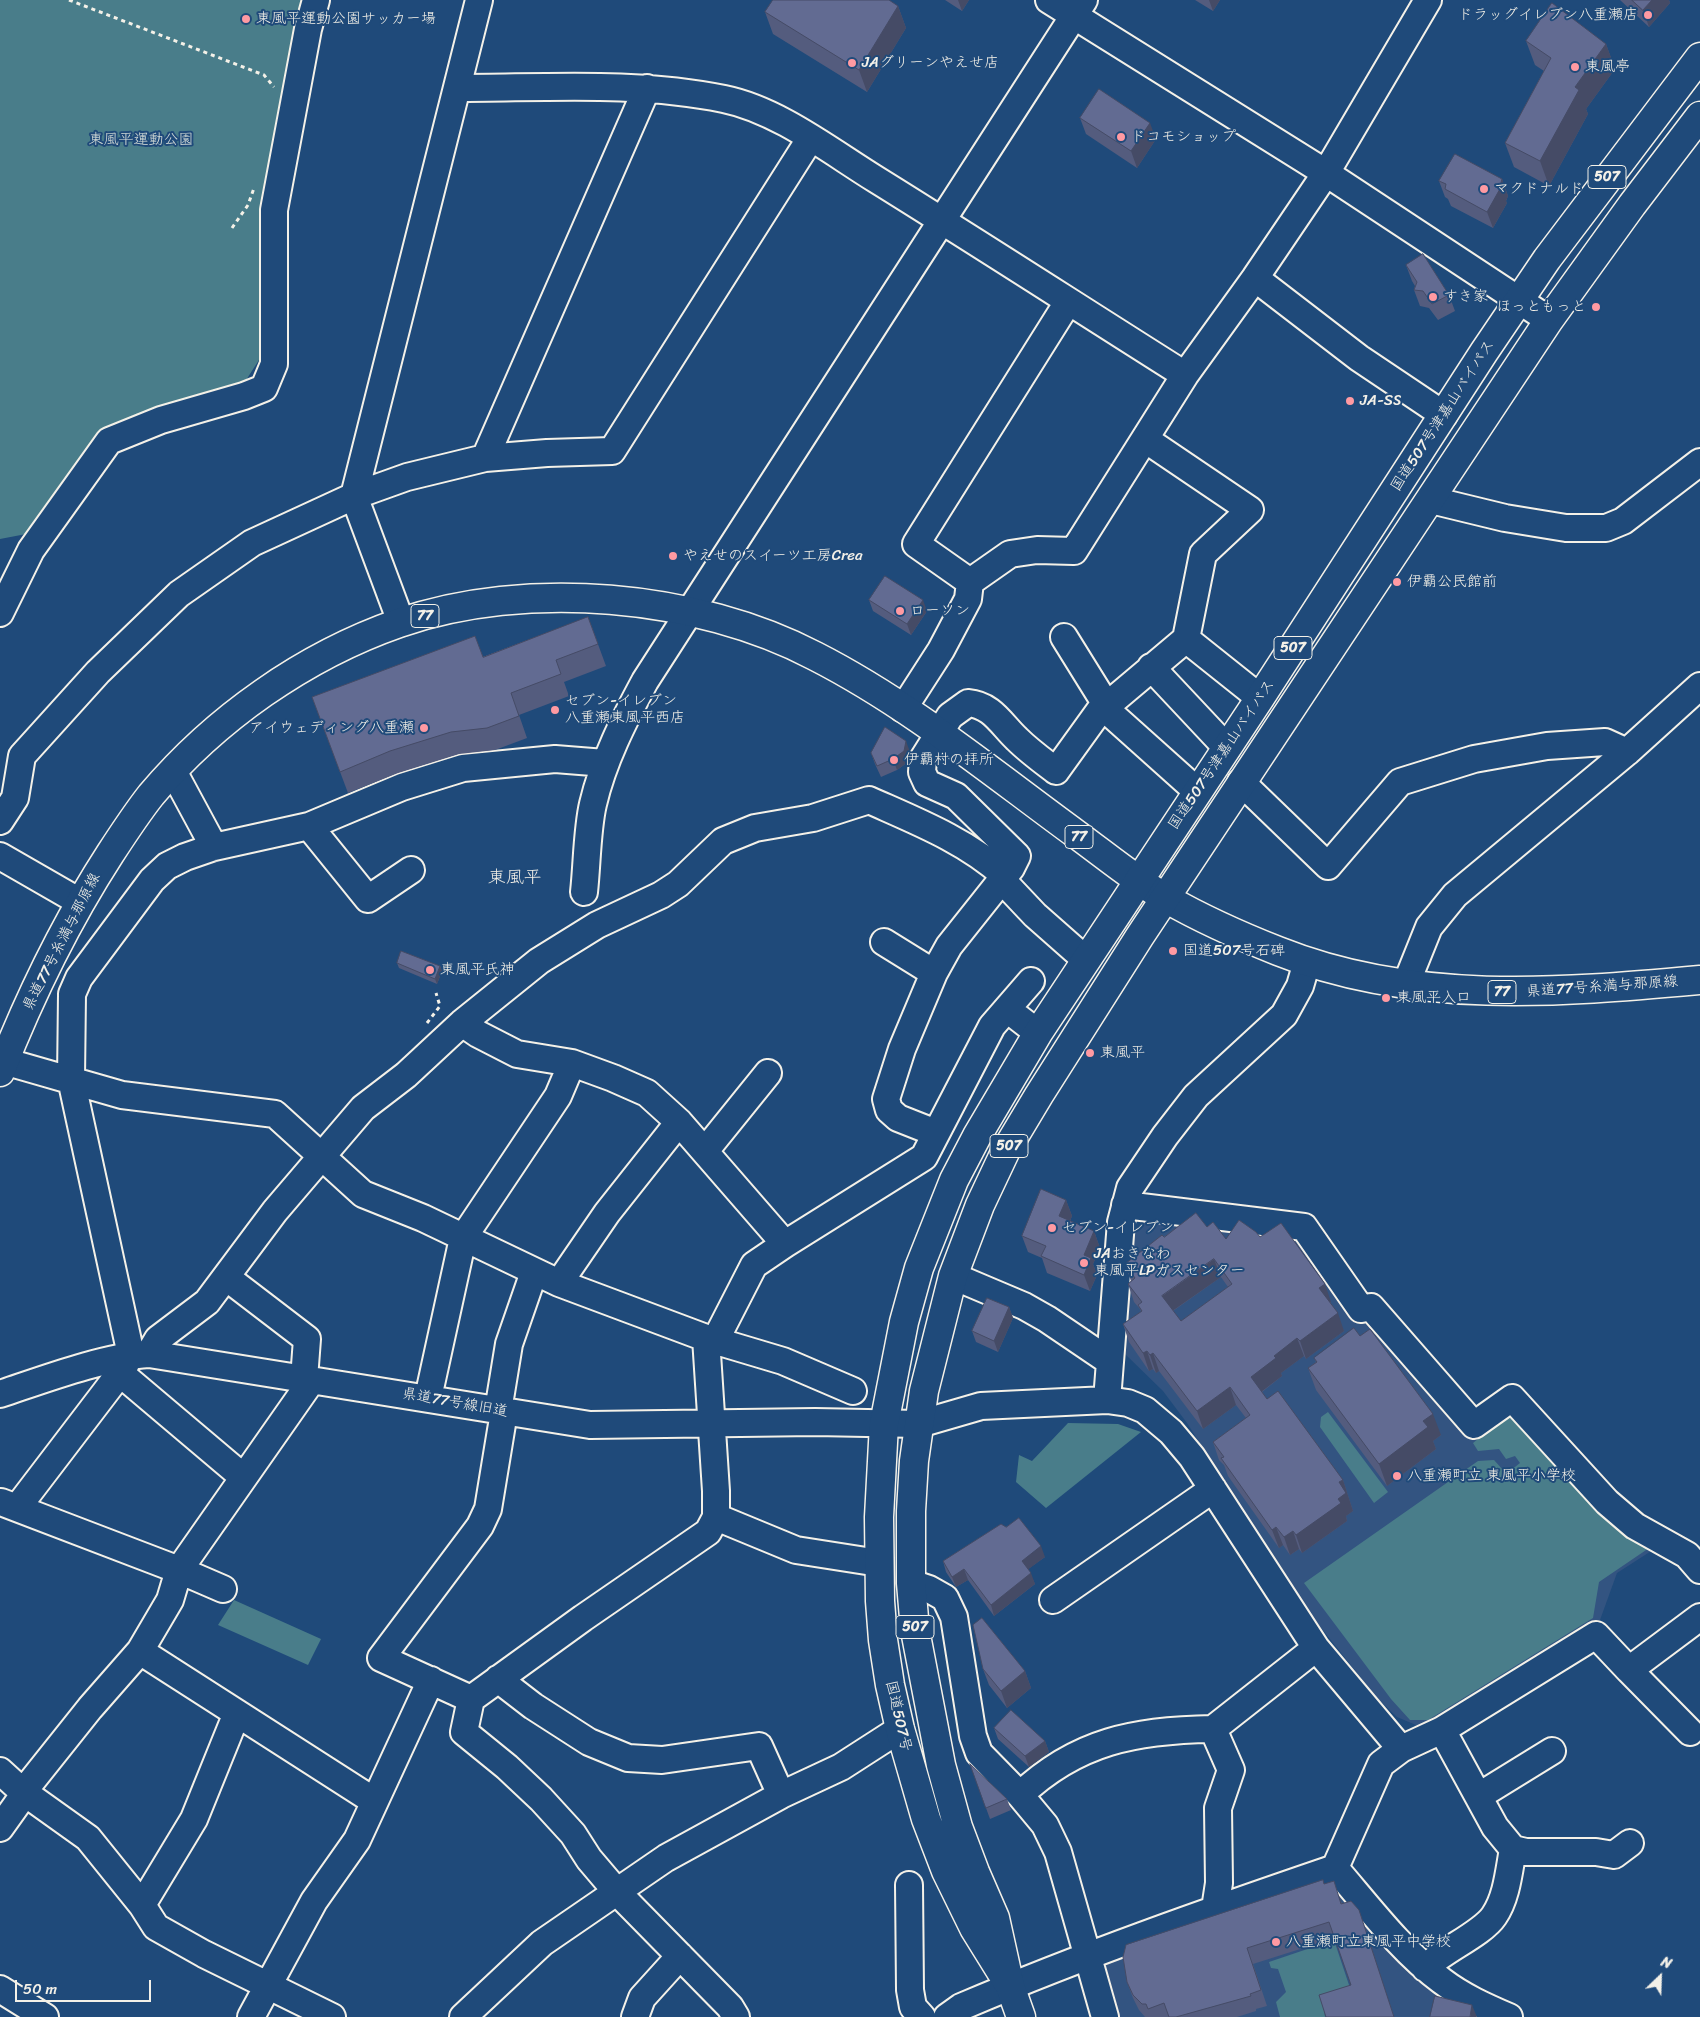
<!DOCTYPE html>
<meta charset="utf-8">
<style>
body{margin:0}
#map{position:relative;width:1700px;height:2017px;overflow:hidden;background:#1f4a7a;font-family:Sriracha,sans-serif}
canvas{display:block}
.north{position:absolute;left:1635px;top:1952px;width:50px;height:50px;-webkit-text-stroke:4px #1f4a7a;paint-order:stroke;rotate:24deg;font-size:14px;font-weight:700;line-height:20px;text-align:center;color:#f4f1e8}
.north::after{content:'';display:block;margin:auto;width:18px;height:22px;background:#f4f1e8;clip-path:polygon(50% 0,100% 100%,50% 72%,0 100%)}
.scale{position:absolute;left:15px;top:1980px;width:136px;height:22px;box-sizing:border-box;border:2px solid #f4f1e8;border-top:0;padding-left:6px;font-size:15px;line-height:18px;white-space:nowrap;color:#f4f1e8;-webkit-text-stroke:4px #1f4a7a;paint-order:stroke}
</style>
<div id="map">
<canvas width="1700" height="2017"></canvas>
<div class="north">N</div>
<div class="scale">50 m</div>
</div>
<script>
const ctx = document.querySelector('canvas').getContext('2d');
ctx.lineJoin = 'round';
function fillPath(path, color) { ctx.fillStyle = color; ctx.fill(path, 'evenodd'); }
function stroke(path, color, width, dash) { ctx.strokeStyle = color; ctx.lineWidth = width; ctx.lineCap = dash ? 'butt' : 'round'; ctx.setLineDash(dash || []); ctx.stroke(path); }
function label(font, color, halo, rows, align = 'center') {
  ctx.font = font + ' Sriracha,"Klee One",sans-serif'; ctx.lineWidth = 4; ctx.setLineDash([]); ctx.textBaseline = 'middle'; ctx.strokeStyle = halo; ctx.fillStyle = color; for (const [text, x, y, turn = 0] of rows) {
    ctx.save(); ctx.translate(x, y); ctx.rotate((+turn || 0) * Math.PI / 180); ctx.textAlign = isNaN(turn) ? turn : align; if (halo) ctx.strokeText(text, 0, 0); ctx.fillText(text, 0, 0); ctx.restore();
  }
}
fillPath(new Path2D(`
 M1144 1222 1295 1240 1301 1244 1356 1324 1377 1323 1473 1435 1510 1407 1659 1546 1617 1573 1600 1620 1434 1725 1423 1728 1397 1717 1377 1698 1306 1609 1187 1423 1163 1391 1125 1354 1133 1231Z
 M1329 1884 1344 1893 1478 2017H1120L1105 1963Z`), '#335481');
fillPath(new Path2D(`
 M0 0H315L268 346 239 391 100 444 47 530 0 539Z
 M1328 1412 1388 1492 1374 1503 1320 1427 1321 1417Z
 M1509 1414 1652 1546 1599 1582 1593 1618 1428 1720H1410L1391 1699 1304 1583 1478 1461 1494 1460 1503 1470 1515 1467 1520 1463 1515 1456 1506 1459 1499 1449 1478 1451 1473 1443Z
 M1068 1423 1118 1424 1141 1432 1046 1508 1016 1482 1019 1455 1032 1461Z
 M234 1600 321 1639 308 1665 218 1625Z
 M1334 1940 1354 2000 1324 2010 1325 2017H1280L1276 2002 1286 1992 1278 1969 1271 1968 1269 1962Z`), '#497d8a');
const minor = new Path2D(`
 M1049 0 1326 173 1549 320
 M457 88C545 88 638 81 724 99 778 110 830 151 877 180 980 244 1082 310 1185 375
 M1255 278 1359 358 1444 415
 M1068 302 916 544 970 582 1010 554 1037 550 1074 551 1185 375 1255 278 1326 173 1428 0
 M1145 439 1250 510 1203 554 1186 639 1260 698
 M485 458 647 88
 M1431 500 1505 518 1566 528H1606L1623 521 1700 462
 M0 613 31 550 109 441 161 420 244 396 264 388 274 364V210L308 29 316 0
 M401 622 354 496 479 0
 M1064 637 1105 703 1116 698 1186 639
 M1151 667 1227 748
 M903 709 941 650 968 599 970 582
 M173 771 214 847
 M1241 782 1328 866 1400 782 1474 759 1547 746 1605 742 1627 752
 M0 821 15 798 22 756 98 672 179 594 252 543 354 496 407 477 485 458 547 453 612 451 810 139
 M309 826 368 899 411 870
 M0 856 80 902
 M1001 879 1035 915 1086 960
 M584 892C587 866 587 829 593 804 603 761 624 720 645 681L1084 0
 M884 942 934 973
 M1406 984 1429 927 1455 895 1627 752 1700 686
 M1007 1009 1038 1033
 M462 1023 478 1034 517 1054 572 1063 613 1078 647 1093 679 1122 785 1244
 M0 1060 122 1095 275 1114 363 1194 423 1218 559 1283 706 1338 783 1361 853 1391
 M936 1133 898 1118 889 1110 886 1099 902 1049 934 973 949 946 1011 868 1017 856 956 796 927 783 922 772 923 759 950 716 968 703C992 705 1001 724 1017 739 1029 751 1043 761 1056 771L1105 703 1111 714 1197 791
 M705 1151 768 1073
 M1125 1205 1304 1227 1361 1309 1371 1307 1474 1425 1512 1398 1607 1502 1635 1526 1687 1555 1700 1570
 M953 1276 1024 1306 1047 1319 1109 1361
 M226 1277 307 1339 304 1379
 M559 1283 607 1213 679 1122
 M706 1338 716 1491V1517L708 1532 583 1618 471 1699 464 1732 507 1767 541 1799 573 1834 589 1859 617 1892 730 2007 736 2017
 M715 1341 754 1265 785 1244 924 1157 992 1026 1031 981
 M149 1354 158 1339 207 1302 275 1211 363 1108 406 1075 462 1023 539 961 597 925 661 895 678 884 723 841 755 828 813 818 869 800C916 821 965 840 1004 875
 M120 1373 243 1477
 M0 1394C45 1379 103 1357 149 1354L590 1425 815 1422 919 1424 981 1406 1107 1400 1128 1403 1145 1410 1171 1432 1192 1457 1316 1648 1401 1749
 M428 1398 463 1238 558 1096 572 1063
 M1107 1400 1121 1222 1130 1188 1165 1136 1196 1096 1284 1015 1300 986 1307 962
 M498 1411 509 1344 534 1272
 M1 1502 179 1570 223 1589
 M17 1508 120 1373 131 1355 71 1079 72 994 79 978 152 880 167 866 185 857 214 847 309 826 402 787 463 768 555 759 605 763
 M716 1517 796 1550 879 1563
 M911 1583 929 1589 945 1598 954 1617 973 1736 979 1753 1020 1795 1045 1825 1058 1852 1105 2017
 M1053 1600 1213 1489
 M140 1651 374 1801
 M1629 1670 1690 1732
 M498 1679 533 1706 589 1742 628 1758 662 1760 759 1746 781 1795
 M471 1699 381 1658 480 1526 488 1509 504 1412
 M1213 1729 1316 1648
 M1442 1730 1495 1827 1513 1849 1526 1852H1596L1614 1855 1630 1843
 M0 1771 23 1792 90 1708 140 1651 170 1600 179 1570 312 1380
 M1020 1795C1077 1741 1136 1730 1213 1729L1231 1770 1218 1808 1219 1883 1215 1909
 M1479 1796 1552 1751
 M0 1828 25 1793 88 1838 142 1905 156 1927 204 1954 332 2017
 M1335 1868C1367 1905 1402 1952 1442 1981 1463 1997 1486 2007 1509 2017
 M909 1885 910 1990 913 2007 922 2017
 M142 1905 194 1819 237 1713
 M1425 1968C1443 1950 1482 1934 1494 1916 1507 1897 1509 1870 1513 1849
 M0 1989 45 2017
 M251 2017 314 1901 357 1840 431 1680
 M463 2017 542 1943 666 1858 781 1795 841 1767 900 1729
 M635 2017 642 1998 680 1956
 M947 2017 961 2007C1083 1955 1209 1911 1335 1868L1381 1764 1401 1749 1442 1730 1596 1635 1629 1670 1700 1617`);
const major = new Path2D(`
 M0 1072C30 996 66 922 110 854 123 834 136 814 151 795 215 719 304 656 399 623 526 579 697 594 815 656 909 704 991 772 1076 834 1106 856 1135 880 1167 899 1202 919 1240 936 1278 951 1413 1005 1558 993 1700 980`);
const highway = new Path2D(`
 M1010 1986 974 1928 946 1871 926 1819 900 1729 890 1685 883 1640 880 1601 879 1517 884 1424 904 1322 919 1268 954 1180 977 1136 1038 1033 1260 698 1484 352 1547 259 1700 57
 M1021 2017 1010 1986 995 1918 975 1872 958 1827 941 1765 915 1630 911 1583V1511L914 1461 924 1391 953 1276 980 1205 1006 1150 1039 1095 1140 936 1549 320 1632 205 1700 116`);
stroke(minor, '#f4f1e8', 30);
stroke(major, '#f4f1e8', 31);
stroke(highway, '#f4f1e8', 31);
stroke(new Path2D(`
 M69 0 264 75 274 87
 M232 228 248 205 254 188
 M427 1023 440 1006 436 993`), '#f4f1e8', 3, [4, 4]);
stroke(minor, '#1f4a7a', 26);
stroke(major, '#1f4a7a', 28);
stroke(highway, '#1f4a7a', 28);
fillPath(new Path2D(`
 M945 0H969L962 11Z
 M1195 0H1220L1213 11Z
 M1620 0H1669L1670 3 1649 27Z
 M898 6 906 28 867 92 773 34 765 12Z
 M1526 41 1606 44 1615 69 1586 109 1588 114 1549 186 1514 167 1505 143 1544 71 1535 65Z
 M1080 118 1156 139 1137 168 1086 134Z
 M1502 179 1508 196 1506 201 1507 203 1493 228 1451 206 1448 199 1445 197 1439 181Z
 M1406 265 1449 295 1455 311 1438 320 1429 308 1420 306 1414 290 1415 286 1412 281Z
 M869 600 927 611 911 635 873 611Z
 M588 617 606 666 564 682 569 696 519 715 527 738 495 750 459 754 398 773 348 793 312 697 483 657Z
 M910 752 908 762 897 770 881 777 875 764 871 753Z
 M397 963 440 966 442 971 437 984 399 968Z
 M1066 1200 1072 1216 1070 1221 1094 1231 1100 1248 1093 1264 1097 1275 1090 1291 1047 1273 1042 1258 1028 1252 1022 1236Z
 M1207 1227 1226 1239 1260 1237 1331 1302 1330 1303 1344 1331 1306 1359 1304 1356 1281 1373 1282 1376 1262 1392 1267 1399 1343 1480 1353 1511 1346 1516 1347 1521 1302 1553 1299 1549 1290 1555 1283 1545 1279 1548 1228 1476 1224 1465 1219 1460 1213 1442 1246 1418 1236 1405 1203 1429 1159 1371 1156 1373 1153 1369 1149 1371 1129 1342 1123 1324 1141 1312 1140 1309 1134 1302 1128 1284 1131 1281 1125 1264 1164 1237ZM1221 1277 1228 1287 1181 1321 1173 1311Z
 M1009 1307 1013 1318 998 1352 976 1342 972 1331Z
 M1314 1358 1441 1435 1433 1441 1436 1449 1387 1486 1316 1390 1308 1368 1316 1362Z
 M1045 1557 1028 1569 1035 1584 994 1616 968 1580 956 1587 946 1572 943 1561Z
 M983 1669 1025 1671 1031 1688 1007 1708 989 1685Z
 M994 1728 1045 1741 1049 1752 1029 1767 998 1739Z
 M1007 1799 1011 1810 990 1819 986 1808Z
 M1324 1884 1342 1903 1364 1926 1351 1985 1335 1938 1253 1964 1267 2006 1256 2009V2011L1237 2017H1145L1139 2010 1133 1998 1127 1982Z`), '#545c7e');
fillPath(new Path2D(`
 M958 0H969L962 11Z
 M1209 0H1220L1213 11Z
 M1652 0H1669L1670 3 1649 27 1643 10Z
 M898 6 906 28 867 92 859 70Z
 M1606 44 1615 69 1586 109 1588 114 1549 186 1540 161 1575 87Z
 M1150 123 1156 139 1137 168 1131 151Z
 M1502 179 1508 196 1506 201 1507 203 1493 228 1487 212 1500 186Z
 M923 600 927 611 911 635 907 624Z
 M906 741 910 752 908 762 897 770 893 759Z
 M440 966 442 971 437 984 435 979Z
 M1066 1200 1072 1216 1065 1233 1059 1216Z
 M1094 1231 1100 1248 1093 1264 1097 1275 1090 1291 1084 1275V1255Z
 M1214 1259 1221 1277 1168 1314 1162 1296Z
 M1325 1284 1331 1302 1326 1306 1319 1288Z
 M1009 1307 1013 1318 998 1352 994 1341Z
 M1338 1313 1344 1331 1306 1359 1300 1341Z
 M1297 1338 1304 1356 1281 1373 1282 1376 1257 1395 1251 1377 1274 1356Z
 M1147 1351 1153 1369 1149 1371 1143 1353Z
 M1153 1353 1159 1371 1156 1373 1150 1355Z
 M1230 1387 1236 1405 1203 1429 1197 1411Z
 M1433 1414 1441 1435 1433 1441 1436 1449 1387 1486 1379 1464 1423 1421Z
 M1343 1480 1353 1511 1346 1516 1347 1521 1302 1553 1296 1535 1338 1499 1339 1482Z
 M1276 1527 1283 1545 1279 1548 1272 1530Z
 M1293 1531 1299 1549 1290 1555 1284 1537Z
 M1041 1546 1045 1557 1026 1571 1022 1561Z
 M964 1569 968 1580 956 1587 952 1577Z
 M1031 1573 1035 1584 994 1616 991 1605Z
 M1025 1671 1031 1688 1007 1708 1001 1691Z
 M1045 1741 1049 1752 1029 1767 1025 1756Z
 M1472 2005 1477 2017H1470Z`), '#454b66');
const building = new Path2D(`
 M773 0H889L898 6 859 70 765 12Z
 M1632 0H1652L1643 10Z
 M1552 3 1606 44 1575 87 1579 90 1540 161 1505 143 1551 58 1526 41Z
 M1099 89 1150 123 1131 151 1080 118Z
 M1455 154 1502 179 1500 186 1501 187 1487 212 1445 189 1446 184 1439 181Z
 M1423 254 1449 295 1432 304 1423 291 1414 290 1417 282 1406 265Z
 M885 576 923 600 907 624 869 600Z
 M588 617 598 644 556 660 561 674 511 693 519 716 487 728 451 732 390 751 340 772 312 697 475 636 483 657Z
 M885 727 906 741 904 751 893 759 877 766 871 753Z
 M401 951 440 966 435 979 397 963Z
 M1041 1189 1066 1200 1059 1216 1094 1231 1084 1255 1091 1258 1084 1275 1041 1256 1046 1246 1022 1236Z
 M1196 1213 1207 1227 1213 1222 1226 1239 1239 1220 1256 1232 1260 1237 1281 1223 1325 1284 1319 1288 1338 1313 1300 1341 1297 1338 1274 1356 1276 1358 1251 1377 1267 1399 1278 1391 1343 1480 1339 1482 1346 1493 1338 1499 1341 1503 1296 1535 1293 1531 1284 1537 1276 1527 1272 1530 1221 1458 1224 1457 1213 1442 1250 1415 1230 1387 1197 1411 1153 1353 1150 1355 1147 1351 1143 1353 1123 1324 1142 1311 1138 1305 1142 1302 1128 1284 1135 1278 1125 1264 1162 1235 1164 1237ZM1214 1259 1232 1284 1181 1321 1162 1296Z
 M987 1298 1009 1307 994 1341 972 1331Z
 M1354 1328 1360 1336 1370 1329 1433 1414 1423 1421 1428 1427 1379 1464 1308 1368 1317 1362 1314 1358Z
 M1019 1518 1041 1546 1022 1561 1031 1573 991 1605 964 1569 952 1577 943 1561 1001 1524 1006 1527Z
 M982 1618 1025 1671 1001 1691 983 1669 973 1625Z
 M1011 1710 1045 1741 1025 1756 994 1728Z
 M970 1764 1007 1799 986 1808Z
 M1323 1880 1324 1884 1334 1881 1341 1904 1351 1901 1359 1910 1394 2017H1326L1319 1995 1351 1985 1329 1922 1247 1948 1261 1990 1250 1994 1251 1996 1176 2017H1169L1164 2003 1148 2009 1146 2004H1142L1133 1995 1127 1982 1123 1957 1126 1945Z
 M1435 1996 1472 2005 1470 2017H1430Z`);
fillPath(building, '#626b92');
stroke(building, '#454b66', 1);
for (const [x, y, r, color] of [
 [1648,15,5,"#ff9aa2"],
 [246,19,5,"#ff9aa2"],
 [852,63,5,"#ff9aa2"],
 [1575,67,5,"#ff9aa2"],
 [1121,137,5,"#ff9aa2"],
 [1484,189,5,"#ff9aa2"],
 [1433,297,5,"#ff9aa2"],
 [1596,307,5,"#ff9aa2"],
 [1350,401,5,"#ff9aa2"],
 [673,556,5,"#ff9aa2"],
 [1397,582,5,"#ff9aa2"],
 [900,611,5,"#ff9aa2"],
 [555,710,5,"#ff9aa2"],
 [424,728,5,"#ff9aa2"],
 [894,760,5,"#ff9aa2"],
 [1173,951,5,"#ff9aa2"],
 [430,970,5,"#ff9aa2"],
 [1386,998,5,"#ff9aa2"],
 [1090,1053,5,"#ff9aa2"],
 [1052,1228,5,"#ff9aa2"],
 [1084,1263,5,"#ff9aa2"],
 [1397,1476,5,"#ff9aa2"],
 [1276,1942,5,"#ff9aa2"]
]) { const dot = new Path2D(); dot.arc(x, y, r, 0, 2 * Math.PI); ctx.fillStyle = color; ctx.fill(dot); stroke(dot, '#1f4a7a', 2); }
for (const [x, y, w] of [
 [1607,177,38],
 [425,616,28],
 [1293,648,38],
 [1079,837,28],
 [1502,992,28],
 [1009,1146,38],
 [915,1627,38]
]) { const box = new Path2D(); box.roundRect(x - w / 2, y - 11.5, w, 23, 4); ctx.fillStyle = '#1f4a7a'; ctx.fill(box); stroke(box, '#f4f1e8', 1); }
label('bold 14px', '#f4f1e8', null, [
 ["507",1607,177],
 ["77",425,616],
 ["507",1293,648],
 ["77",1079,837],
 ["77",1502,992],
 ["507",1009,1146],
 ["507",915,1627]
]);
label('15px', '#f4f1e8', '#1f4a7a', [
 ["ドラッグイレブン八重瀬店",1638,15,"right"],
 ["東風平運動公園サッカー場",256,19],
 ["JAグリーンやえせ店",862,63],
 ["東風亭",1585,67],
 ["ドコモショップ",1131,137],
 ["マクドナルド",1494,189],
 ["すき家",1443,297],
 ["ほっともっと",1586,307,"right"],
 ["JA-SS",1360,401],
 ["やえせのスイーツ工房Crea",683,556],
 ["伊覇公民館前",1407,582],
 ["ローソン",910,611],
 ["セブン-イレブン",565,701],
 ["八重瀬東風平西店",565,718],
 ["アイウェディング八重瀬",414,728,"right"],
 ["伊覇村の拝所",904,760],
 ["国道507号石碑",1183,951],
 ["東風平氏神",440,970],
 ["東風平入口",1396,998],
 ["東風平",1100,1053],
 ["セブン-イレブン",1062,1228],
 ["JAおきなわ",1094,1254],
 ["東風平LPガスセンター",1094,1271],
 ["八重瀬町立 東風平小学校",1407,1476],
 ["八重瀬町立東風平中学校",1286,1942]
], 'left');
label('15px', '#dae0da', '#1f4a7a', [
 ["東風平運動公園",141,140]
]);
label('15px', '#f4f1e8', '#1f4a7a', [
 ["国道507号津嘉山バイパス",1443,416,-57],
 ["国道507号津嘉山バイパス",1222,755,-56],
 ["県道77号糸満与那原線",62,942,-63],
 ["県道77号糸満与那原線",1602,987,-4],
 ["県道77号線旧道",455,1403,10],
 ["国道507号",898,1716,77]
]);
label('18px', '#f4f1e8', '#1f4a7a', [
 ["東風平",515,878]
]);
</script>
